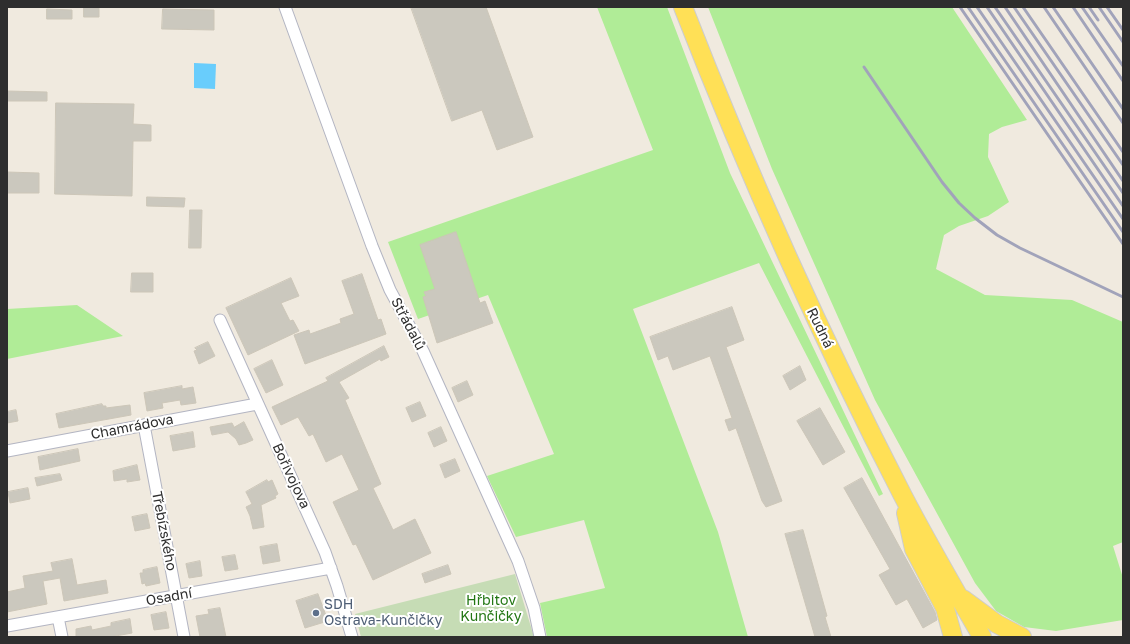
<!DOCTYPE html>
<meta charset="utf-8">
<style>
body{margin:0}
#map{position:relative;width:1130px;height:644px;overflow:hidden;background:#f0eadf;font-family:"Golos Text",sans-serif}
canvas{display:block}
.frame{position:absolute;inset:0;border:8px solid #2e2e2e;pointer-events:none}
</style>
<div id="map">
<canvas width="1130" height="644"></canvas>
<div class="frame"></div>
</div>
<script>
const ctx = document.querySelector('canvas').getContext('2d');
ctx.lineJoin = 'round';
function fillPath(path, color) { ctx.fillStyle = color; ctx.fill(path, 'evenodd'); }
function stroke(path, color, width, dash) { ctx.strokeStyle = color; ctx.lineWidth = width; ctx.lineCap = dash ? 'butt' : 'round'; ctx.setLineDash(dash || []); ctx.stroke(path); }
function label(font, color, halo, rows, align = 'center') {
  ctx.font = font + ' "Golos Text",sans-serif'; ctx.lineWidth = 4; ctx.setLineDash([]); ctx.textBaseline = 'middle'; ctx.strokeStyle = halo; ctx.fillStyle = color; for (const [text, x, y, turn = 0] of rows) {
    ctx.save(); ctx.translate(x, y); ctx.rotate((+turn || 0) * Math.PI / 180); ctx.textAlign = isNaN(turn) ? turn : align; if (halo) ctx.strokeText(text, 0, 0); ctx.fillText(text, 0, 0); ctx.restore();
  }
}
fillPath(new Path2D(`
 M597 7H667L730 173 883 494 879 496 759 263 633 309 718 532 748 637H547L540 603 605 588 584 520 516 537 487 476 554 454 488 295 418 319 388 242 653 150Z
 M708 7H952L1027 120 1002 127 989 134 988 157 1009 202 988 216 959 226 944 235 936 269 985 295 1072 300 1123 322V542L1113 546 1123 578V620L1056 631 1024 627 996 611 975 583 875 400 772 169Z
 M77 305 123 336 7 359V309Z`), '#b0ec97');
fillPath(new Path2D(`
 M515 574 534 637H361L355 614Z`), '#c6dcb5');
fillPath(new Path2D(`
 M194 63 216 64 215 89 194 88Z`), '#69cdfc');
const building = new Path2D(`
 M84 7 99 8V17H84Z
 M411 7H486L533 137 497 150 482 110 452 121Z
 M47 9 72 10V19H47Z
 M163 9 214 10V30L162 29Z
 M7 91 47 92V101H7Z
 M56 103 134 104 133 124 151 125V141H133L132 196 55 194Z
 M7 172 39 173V193H7Z
 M147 197 185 198 184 207 147 206Z
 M190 210H202L201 248H189Z
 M456 232 480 303 485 301 493 323 437 343 423 297 426 296 424 292 435 289 420 245Z
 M132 273H153V292H131Z
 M362 274 378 320 381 319 386 334 305 364 294 335 309 330 310 334 341 323 340 319 354 314 342 281Z
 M291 278 299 296 281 303 290 321 293 320 299 331 248 355 226 308Z
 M732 307 744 340 726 347 782 501 766 507 762 501 736 428 729 431 725 420 732 418 710 356 673 370 668 356 658 360 650 337Z
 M208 342 215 356 199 364 194 351 197 350 195 348Z
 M384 346 389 357 381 361 380 359 339 382 349 398 345 400 381 484 373 488 393 530 415 519 431 553 373 580 356 544 353 545 333 502 359 490 342 454 326 462 313 434 309 436 298 417 281 425 272 407 328 381 326 378Z
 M272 360 283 385 266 393 254 369Z
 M800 366 806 380 790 390 783 376Z
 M467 381 473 395 458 402 452 388Z
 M182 386V389L193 387 196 403 181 405 180 400 162 403 163 408 147 411 144 393Z
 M420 402 426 416 412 422 406 408Z
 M102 404 103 406H106V408L130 405 131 415 59 428 56 414Z
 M820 408 845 452 823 465 797 421Z
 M16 410 18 421 7 423V412Z
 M244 422 253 440 246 443 239 445 236 439 228 432 212 435 210 427 232 423 234 427Z
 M441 427 447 441 434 447 428 433Z
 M193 432 195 447 173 451 170 436Z
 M78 449 80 461 40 470 38 457Z
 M455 459 460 471 445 478 440 465Z
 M137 465 140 480 127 482V479L114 481 113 471Z
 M60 474 62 480 37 486 35 478Z
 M862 478 935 612 937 620 923 628 907 599 896 605 879 575 890 569 844 488Z
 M267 480 268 482 272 480 278 494 275 496 276 498 261 505 264 527 253 529 250 516 246 507 252 504 246 492Z
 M28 488 30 499 10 503 8 492Z
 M147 514 150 528 135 531 132 517Z
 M803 530 827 616 825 617 831 637H815L785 534Z
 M277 544 280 561 263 564 260 547Z
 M235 555 238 569 225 571 222 557Z
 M72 559 77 585 106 580 108 593 64 601 60 578 43 581 47 604 7 612V592L25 588 23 576 53 571 51 563Z
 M200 561 202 576 189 578 186 564Z
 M448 565 451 574 425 583 422 574Z
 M157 567 160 583 146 586 145 583 142 584 140 573H143V570Z
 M318 594 328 621 305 628 296 601Z
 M220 608 226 637H200L196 616 209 614 208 610Z
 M166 612 169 628 154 630 151 615Z
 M130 619 132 633 110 637H76V629L91 626 92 630 111 626V623Z`);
fillPath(building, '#cbc8be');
stroke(building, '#ccc6b8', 1);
const minor = new Path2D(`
 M285 7 372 246 390 290 423 351 518 561 534 608 540 637
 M220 320 325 552 337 586 352 637
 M144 425 184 637
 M7 451 257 404
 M58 617 62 637
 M7 626 331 568`);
const primary = new Path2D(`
 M683 7C748 174 821 337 903 496 928 544 955 590 982 637
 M906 513 914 549 945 608 953 637
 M963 599 997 624 1022 637`);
stroke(minor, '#b3b5c2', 13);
stroke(primary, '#cdcdcd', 20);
stroke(minor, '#fff', 11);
stroke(primary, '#ffe056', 18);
stroke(new Path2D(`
 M960 7 1123 244
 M968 7 1123 232
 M977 7 1123 219
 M987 7 1123 206
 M995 7 1123 193
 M1005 7 1123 181
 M1014 7 1123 165
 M1023 7 1123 152
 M1044 7 1123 123
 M1053 7 1123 109
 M1073 7 1123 81
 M1082 7 1123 66
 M1089 7 1098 20
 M1099 7 1123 42
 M1107 7 1123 30
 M864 67 942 182 959 203 975 218 997 235 1020 248 1123 297`), '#a1a3ba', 3);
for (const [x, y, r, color] of [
 [316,613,4,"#5c6f8a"]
]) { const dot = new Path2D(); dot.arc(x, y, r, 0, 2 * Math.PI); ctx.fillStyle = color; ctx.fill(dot); stroke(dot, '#fff', 1.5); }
label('14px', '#2e2e2e', '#fff', [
 ["Střádalů",408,324,62],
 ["Rudná",820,328,64],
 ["Chamrádova",132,427,-11],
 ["Bořivojova",291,476,65],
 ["Třebízského",164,531,79],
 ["Osadní",169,597,-10]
]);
label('14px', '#227613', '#fff', [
 ["Hřbitov",491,601],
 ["Kunčičky",491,617]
]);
label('14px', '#4e5e75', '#fff', [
 ["SDH",324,605],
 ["Ostrava-Kunčičky",324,621]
], 'left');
</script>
